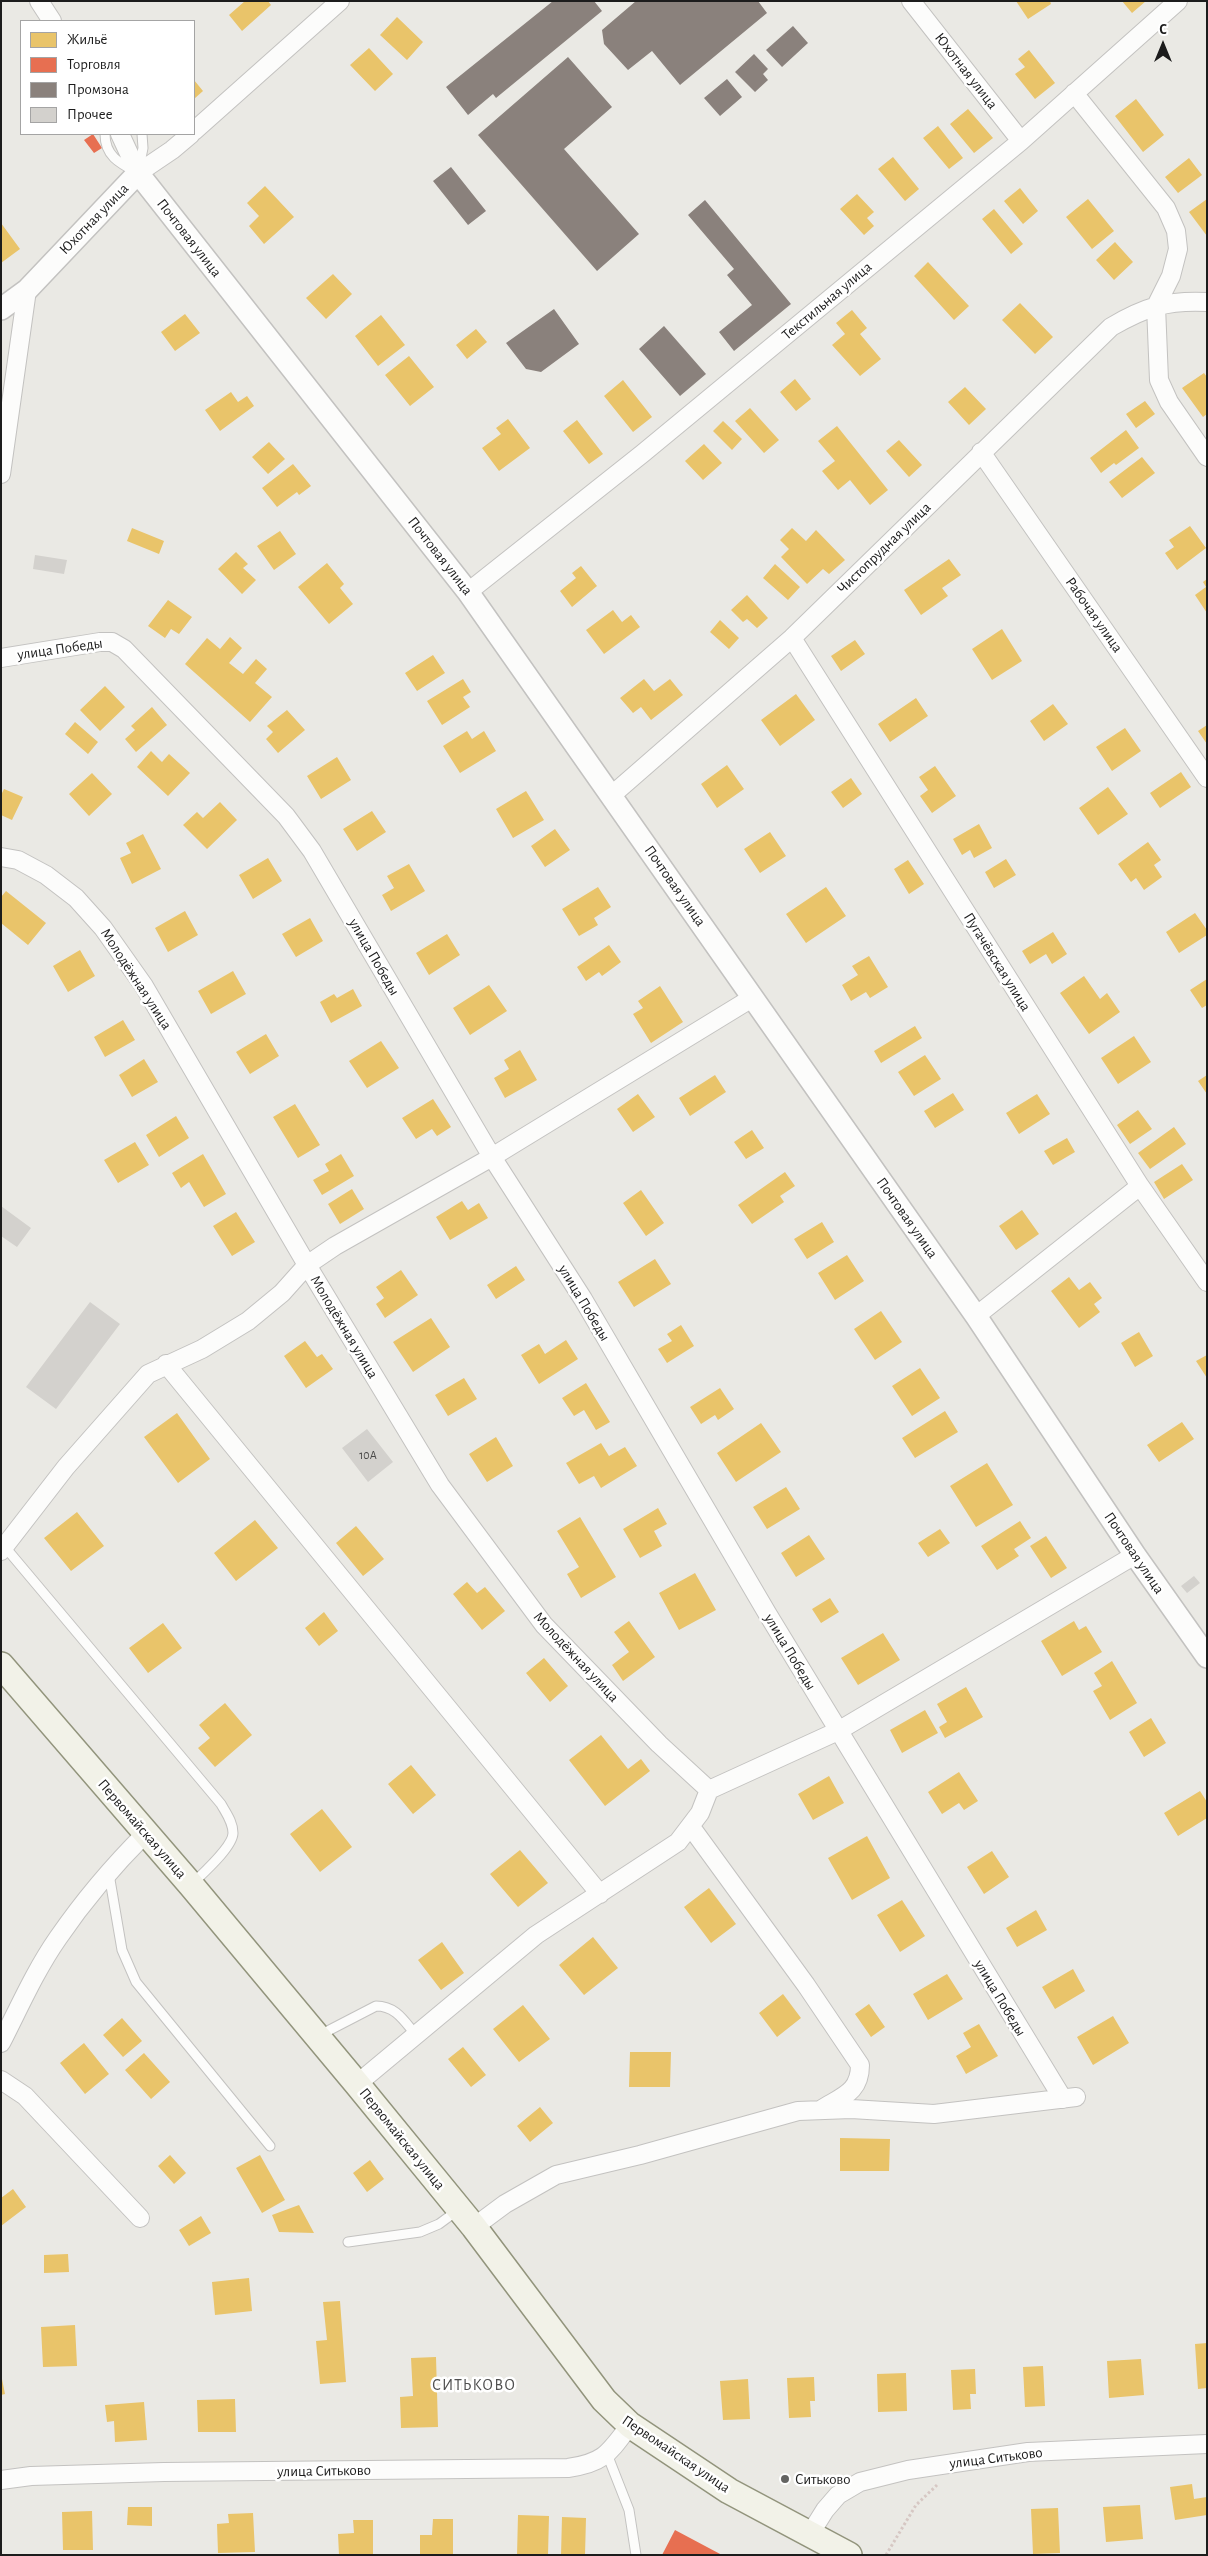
<!DOCTYPE html>
<meta charset="utf-8">
<style>
body{margin:0}
#map{position:relative;width:1208px;height:2556px;overflow:hidden;background:#eae9e4;font-family:"Alegreya Sans",sans-serif}
canvas{display:block}
.frame{position:absolute;inset:0;border:2px solid #1c1c1c;pointer-events:none}
.legend{position:absolute;left:20px;top:20px;width:175px;height:115px;box-sizing:border-box;background:#fff;border:1px solid #a4a4a4;margin:0;padding:6px 9px;list-style:none;font-size:15px;color:#1c1c1c}
.legend li{display:flex;align-items:center;gap:10px;height:25px}
.legend b{width:25px;border:1px solid #a4a4a4}
.north{position:absolute;left:1138px;top:20px;width:50px;height:50px;-webkit-text-stroke:4px #fff;paint-order:stroke;rotate:0deg;font-size:14px;font-weight:700;line-height:20px;text-align:center;color:#1c1c1c}
.north::after{content:'';display:block;margin:auto;width:18px;height:22px;background:#1c1c1c;clip-path:polygon(50% 0,100% 100%,50% 72%,0 100%)}
</style>
<div id="map">
<canvas width="1208" height="2556"></canvas>
<div class="frame"></div>
<ul class="legend">
<li><b style="height:14px;background:#e9c46a"></b>Жильё</li>
<li><b style="height:14px;background:#e76f51"></b>Торговля</li>
<li><b style="height:14px;background:#8a817c"></b>Промзона</li>
<li><b style="height:14px;background:#d3d1cd"></b>Прочее</li>
</ul>
<div class="north">С</div>
</div>
<script>
const ctx = document.querySelector('canvas').getContext('2d');
ctx.lineJoin = 'round';
function fillPath(path, color) { ctx.fillStyle = color; ctx.fill(path, 'evenodd'); }
function stroke(path, color, width, dash) { ctx.strokeStyle = color; ctx.lineWidth = width; ctx.lineCap = dash ? 'butt' : 'round'; ctx.setLineDash(dash || []); ctx.stroke(path); }
function label(font, color, halo, rows, align = 'center') {
  ctx.font = font + ' "Alegreya Sans",sans-serif'; ctx.lineWidth = 5; ctx.setLineDash([]); ctx.textBaseline = 'middle'; ctx.strokeStyle = halo; ctx.fillStyle = color; for (const [text, x, y, turn = 0] of rows) {
    ctx.save(); ctx.translate(x, y); ctx.rotate((+turn || 0) * Math.PI / 180); ctx.textAlign = isNaN(turn) ? turn : align; if (halo) ctx.strokeText(text, 0, 0); ctx.fillText(text, 0, 0); ctx.restore();
  }
}
fillPath(new Path2D(`
 M245 1H268L271 5 242 31 229 15Z
 M1016 1H1050L1051 4 1028 19Z
 M1122 1H1146L1132 13Z
 M397 17 423 42 407 60 380 35Z
 M369 48 393 74 375 91 350 65Z
 M1029 50 1055 83 1035 99 1015 74 1025 67 1018 59Z
 M194 80 203 91 194 99Z
 M1136 99 1164 135 1143 152 1115 116Z
 M968 109 993 138 974 153 950 124Z
 M938 126 963 158 949 169 923 138Z
 M893 157 919 189 905 201 878 169Z
 M1189 158 1202 175 1178 193 1165 177Z
 M265 186 294 217 264 244 249 226 259 216 247 203Z
 M1020 188 1038 211 1023 224 1004 201Z
 M857 194 874 212 867 218 874 226 864 235 840 209Z
 M1088 199 1114 231 1092 249 1066 217Z
 M1207 199V236L1189 212Z
 M994 209 1023 244 1011 254 982 219Z
 M1 223 20 249 1 263Z
 M1115 242 1133 262 1114 280 1096 260Z
 M928 262 969 306 954 320 914 276Z
 M333 274 352 294 326 319 306 298Z
 M1020 303 1053 337 1035 354 1002 320Z
 M852 310 867 328 860 334 881 359 860 376 832 345 845 334 836 323Z
 M185 314 200 333 175 351 161 332Z
 M381 315 405 345 378 366 355 336Z
 M476 329 487 342 467 359 456 345Z
 M409 356 434 387 410 406 385 375Z
 M1204 373 1207 377V414L1203 417 1182 388Z
 M795 379 811 399 796 411 780 392Z
 M623 380 652 417 633 432 604 396Z
 M965 387 986 409 969 425 948 402Z
 M231 392 238 402 247 396 254 406 220 431 205 410Z
 M1145 401 1155 414 1136 428 1126 414Z
 M750 408 779 440 764 453 735 421Z
 M508 419 530 448 499 471 482 448 501 434 496 428Z
 M577 420 603 454 589 464 563 431Z
 M723 421 742 439 732 450 713 431Z
 M837 426 888 490 870 505 850 480 838 490 822 471 835 461 818 441Z
 M1126 430 1139 448 1116 465 1114 463 1101 473 1090 458Z
 M899 440 922 465 909 477 886 451Z
 M269 442 285 459 268 474 252 457Z
 M704 444 722 463 703 480 685 461Z
 M1142 457 1155 473 1122 498 1109 482Z
 M293 464 311 486 299 495 297 492 277 507 262 488Z
 M1190 526 1206 548 1177 570 1165 553 1174 547 1169 540Z
 M132 528 164 541 159 554 127 541Z
 M792 528 806 541 816 530 845 560 829 574 823 569 807 584 781 557 789 549 780 540Z
 M280 531 296 554 274 570 257 546Z
 M236 552 248 564 243 568 256 580 242 594 218 569Z
 M949 559 961 575 942 588 948 596 921 615 904 590Z
 M327 563 344 584 340 588 353 604 329 624 298 587Z
 M775 564 800 587 788 600 763 578Z
 M581 566 597 586 572 607 560 591 576 578 572 573Z
 M1207 579V613L1195 595 1206 587 1203 582Z
 M747 595 768 618 757 628 747 619 743 622 731 610Z
 M168 600 192 617 179 634 171 629 165 638 148 626Z
 M613 610 622 622 631 615 640 627 604 654 586 630Z
 M720 620 739 638 729 649 710 632Z
 M1002 629 1022 661 992 680 972 649Z
 M230 637 242 648 229 663 243 674 256 659 267 669 255 683 272 697 250 722 185 664 207 638 220 649Z
 M855 640 865 654 841 671 831 656Z
 M433 655 445 673 417 691 405 673Z
 M463 679 471 692 463 697 470 707 442 725 427 701Z
 M644 679 654 691 670 679 683 695 651 720 641 707 633 713 620 698Z
 M105 686 125 707 100 731 80 710Z
 M796 694 815 720 780 746 761 720Z
 M916 698 928 716 890 742 878 724Z
 M1053 704 1068 724 1044 741 1030 721Z
 M152 707 167 725 136 752 125 739 135 730 131 726Z
 M287 710 305 730 278 753 266 739 273 732 267 726Z
 M75 722 98 742 88 754 65 734Z
 M1207 725V744L1198 731Z
 M1125 728 1141 751 1112 771 1096 747Z
 M467 731 472 739 484 731 496 751 460 773 443 746Z
 M151 751 162 762 169 754 190 773 168 796 137 767Z
 M337 757 351 780 321 799 307 776Z
 M727 765 744 789 717 808 701 784Z
 M935 766 956 796 932 813 920 796 928 790 919 777Z
 M1181 772 1191 787 1160 808 1150 793Z
 M92 773 112 794 89 816 69 794Z
 M851 778 862 794 843 808 831 792Z
 M1108 787 1128 814 1098 835 1079 808Z
 M4 789 23 797 12 820 1 815V795Z
 M526 791 544 820 513 838 496 809Z
 M220 802 237 820 207 849 183 825 197 812 203 818Z
 M372 811 386 832 357 851 343 829Z
 M979 824 992 848 974 858 970 850 962 855 953 839Z
 M555 829 570 850 545 867 531 846Z
 M770 832 786 856 760 873 744 849Z
 M143 834 161 869 132 884 120 858 131 853 126 843Z
 M1148 842 1161 860 1154 865 1162 877 1144 890 1136 878 1131 882 1118 864Z
 M268 858 282 881 253 899 239 875Z
 M1006 859 1016 875 994 888 985 872Z
 M908 860 924 884 909 894 894 869Z
 M409 864 425 891 391 911 382 895 394 888 387 876Z
 M598 887 611 907 594 918 598 925 579 936 562 909Z
 M826 887 846 916 806 943 786 914Z
 M6 891 46 923 28 945 1 923V897Z
 M185 911 198 935 168 952 155 928Z
 M1195 913 1207 930V935L1179 953 1166 932Z
 M310 918 323 941 296 957 282 934Z
 M1053 932 1067 954 1052 964 1046 954 1030 964 1022 951Z
 M447 934 460 955 429 975 416 953Z
 M609 945 621 962 602 976 599 972 586 981 577 967Z
 M80 950 95 976 68 992 53 966Z
 M869 956 888 987 870 998 866 992 851 1001 842 985 858 975 852 966Z
 M233 971 246 994 211 1014 198 991Z
 M1084 976 1100 999 1107 993 1120 1012 1089 1034 1060 993Z
 M1207 979V1005L1202 1008 1190 990Z
 M489 985 507 1011 470 1035 453 1008Z
 M660 986 683 1022 651 1043 633 1014 643 1008 638 1001Z
 M353 989 362 1006 331 1023 320 1002 334 994 337 998Z
 M123 1020 135 1040 105 1057 94 1037Z
 M915 1026 922 1038 881 1063 874 1051Z
 M266 1034 279 1056 250 1074 236 1052Z
 M1134 1036 1151 1062 1118 1084 1101 1058Z
 M381 1041 399 1068 367 1088 349 1061Z
 M520 1050 537 1080 505 1098 494 1078 509 1069 504 1060Z
 M925 1055 941 1079 914 1096 898 1072Z
 M144 1059 158 1082 132 1097 119 1075Z
 M715 1075 726 1092 690 1116 679 1098Z
 M1207 1075V1094L1198 1081Z
 M953 1093 964 1110 935 1128 924 1111Z
 M638 1094 655 1117 633 1132 617 1109Z
 M1037 1094 1050 1114 1019 1134 1006 1113Z
 M433 1099 451 1127 437 1136 432 1129 416 1139 402 1118Z
 M295 1104 320 1145 298 1158 273 1117Z
 M1138 1110 1152 1129 1130 1144 1117 1125Z
 M176 1116 189 1138 159 1157 146 1135Z
 M1174 1127 1186 1144 1150 1169 1138 1153Z
 M752 1130 764 1148 746 1159 734 1142Z
 M1067 1138 1075 1152 1053 1165 1044 1151Z
 M135 1142 149 1165 118 1183 104 1160Z
 M203 1154 226 1194 204 1207 189 1182 181 1188 172 1173Z
 M341 1154 354 1176 322 1195 313 1180 329 1171 325 1164Z
 M1182 1164 1193 1180 1164 1199 1154 1182Z
 M785 1172 795 1186 780 1196 784 1202 752 1224 738 1205Z
 M352 1189 364 1209 340 1224 328 1204Z
 M641 1190 664 1223 646 1236 623 1203Z
 M462 1201 468 1210 479 1203 488 1218 450 1240 436 1217Z
 M1022 1210 1039 1234 1016 1250 999 1226Z
 M236 1212 255 1242 232 1256 213 1226Z
 M822 1222 834 1242 807 1259 794 1239Z
 M847 1255 864 1281 835 1300 818 1273Z
 M655 1259 671 1284 634 1307 618 1282Z
 M516 1266 525 1280 496 1299 487 1285Z
 M401 1270 418 1295 385 1318 376 1304 384 1298 376 1287Z
 M1069 1277 1079 1290 1090 1282 1102 1298 1094 1304 1100 1312 1079 1328 1051 1291Z
 M881 1311 902 1342 875 1360 854 1329Z
 M431 1318 450 1347 413 1372 393 1342Z
 M681 1325 694 1346 667 1363 658 1349 672 1341 667 1334Z
 M1139 1332 1153 1356 1135 1367 1121 1343Z
 M566 1340 578 1359 539 1384 521 1355 539 1344 545 1354Z
 M305 1341 317 1357 322 1354 333 1369 306 1388 284 1356Z
 M1207 1355V1378L1196 1361Z
 M920 1368 940 1398 912 1416 892 1386Z
 M464 1378 477 1399 448 1416 435 1395Z
 M586 1383 610 1422 596 1430 584 1410 574 1416 562 1398Z
 M720 1388 734 1409 718 1420 715 1415 701 1424 690 1407Z
 M945 1411 958 1432 915 1458 902 1438Z
 M177 1413 210 1459 178 1483 144 1437Z
 M1182 1422 1194 1439 1159 1462 1147 1445Z
 M761 1423 781 1452 736 1482 717 1453Z
 M496 1437 513 1466 487 1482 469 1454Z
 M601 1443 609 1456 625 1447 637 1466 601 1488 594 1476 579 1484 566 1463Z
 M987 1463 1013 1505 976 1527 950 1486Z
 M786 1487 800 1509 767 1529 753 1507Z
 M658 1508 667 1524 654 1531 662 1546 640 1558 623 1529Z
 M77 1512 104 1546 71 1571 44 1538Z
 M580 1517 616 1577 581 1598 567 1574 579 1567 557 1531Z
 M255 1520 278 1548 236 1581 214 1553Z
 M1020 1521 1031 1538 1014 1549 1019 1556 997 1570 981 1546Z
 M356 1526 384 1559 363 1576 336 1543Z
 M940 1529 950 1543 928 1557 918 1543Z
 M809 1535 825 1559 796 1577 781 1553Z
 M1046 1536 1067 1568 1051 1578 1030 1546Z
 M695 1573 716 1610 679 1630 659 1593Z
 M467 1582 477 1593 485 1587 505 1611 482 1630 453 1594Z
 M830 1598 839 1612 821 1623 812 1609Z
 M324 1612 338 1631 319 1646 305 1628Z
 M629 1621 655 1657 623 1681 612 1665 629 1652 614 1632Z
 M1074 1621 1079 1630 1086 1626 1102 1652 1062 1676 1041 1641Z
 M163 1623 182 1648 148 1673 129 1648Z
 M883 1633 900 1660 858 1685 841 1658Z
 M544 1658 568 1686 550 1702 526 1673Z
 M1112 1661 1137 1703 1110 1720 1093 1691 1102 1686 1094 1673Z
 M966 1687 983 1717 945 1738 939 1727 947 1722 937 1704Z
 M225 1703 252 1735 215 1767 198 1748 210 1738 199 1725Z
 M925 1710 938 1733 902 1753 890 1730Z
 M1151 1718 1166 1743 1144 1757 1129 1732Z
 M601 1735 628 1769 641 1759 650 1771 605 1806 569 1760Z
 M411 1765 436 1795 413 1814 388 1784Z
 M959 1772 978 1801 964 1810 959 1803 942 1814 928 1792Z
 M829 1776 844 1803 813 1820 798 1794Z
 M1200 1791 1207 1802V1818L1178 1836 1164 1813Z
 M322 1809 352 1847 320 1872 290 1834Z
 M867 1836 890 1878 852 1900 828 1858Z
 M520 1850 548 1883 518 1907 490 1874Z
 M992 1851 1009 1877 984 1894 967 1867Z
 M709 1888 736 1924 711 1943 684 1907Z
 M902 1900 925 1936 900 1952 877 1915Z
 M1036 1910 1047 1930 1017 1947 1006 1928Z
 M593 1937 618 1968 584 1995 559 1965Z
 M442 1942 464 1973 441 1990 418 1960Z
 M1073 1969 1085 1991 1055 2009 1042 1987Z
 M947 1974 963 1999 928 2020 913 1994Z
 M783 1994 801 2018 777 2037 759 2013Z
 M869 2004 885 2027 871 2037 855 2014Z
 M523 2005 550 2039 519 2062 493 2029Z
 M1113 2016 1129 2043 1093 2065 1077 2037Z
 M122 2018 142 2041 123 2057 103 2035Z
 M979 2024 998 2056 966 2074 956 2056 971 2047 963 2033Z
 M84 2043 109 2074 85 2094 60 2063Z
 M463 2047 486 2075 471 2087 448 2059Z
 M630 2052H671L670 2087H629Z
 M144 2053 170 2082 151 2099 125 2070Z
 M540 2107 553 2123 530 2142 517 2126Z
 M840 2138 890 2139 889 2171H840Z
 M170 2155 186 2173 174 2184 158 2166Z
 M260 2155 285 2200 262 2213 236 2168Z
 M370 2160 384 2179 367 2192 353 2173Z
 M13 2189 26 2207 1 2226V2198Z
 M299 2205 314 2233 279 2232 272 2215Z
 M201 2216 211 2233 189 2246 179 2230Z
 M68 2254 69 2272 44 2273V2255Z
 M249 2278 252 2311 215 2315 212 2282Z
 M340 2301 346 2382 320 2384 316 2341 327 2340 323 2302Z
 M75 2325 77 2366 43 2367 41 2327Z
 M1207 2343V2388L1198 2389 1195 2344Z
 M436 2357 438 2427 401 2428 400 2397 413 2396 411 2358Z
 M1141 2359 1144 2395 1109 2398 1107 2361Z
 M1043 2366 1045 2406 1025 2407 1023 2367Z
 M975 2369 976 2394H970L971 2409 953 2410 951 2370Z
 M906 2373 907 2411 878 2412 877 2374Z
 M1 2374 5 2394 1 2395Z
 M814 2377 815 2401H810L811 2417 789 2418 787 2378Z
 M748 2379 750 2419 723 2420 720 2381Z
 M235 2399 236 2432H198L197 2400Z
 M144 2402 147 2440 115 2442 114 2421 107 2422 105 2405Z
 M1192 2484 1194 2499 1207 2497V2515L1175 2520 1170 2487Z
 M1140 2505 1143 2539 1106 2542 1103 2507Z
 M128 2507H152V2526L127 2525Z
 M1058 2508 1060 2553 1033 2554 1031 2509Z
 M92 2511 93 2550H63L62 2512Z
 M253 2513 255 2552 218 2553 217 2524 229 2523 228 2514Z
 M518 2515 549 2516 548 2555H517Z
 M562 2517 586 2518 585 2555H561Z
 M433 2519H453V2555H420V2535H432Z
 M353 2520H373V2555H339L338 2534 354 2533Z`), '#e9c46a');
fillPath(new Path2D(`
 M93 134 102 148 94 153 84 140Z
 M675 2530 722 2555H662Z`), '#e76f51');
fillPath(new Path2D(`
 M553 1H594L602 11 496 98 493 94 468 115 446 87Z
 M636 1H758L767 13 680 85 652 51 628 70 604 44 602 30Z
 M793 26 808 43 782 67 766 50Z
 M754 54 768 69 763 74 768 80 755 92 735 72Z
 M568 57 612 107 564 149 639 234 597 271 478 135Z
 M727 79 742 97 720 116 704 98Z
 M451 167 486 211 468 225 433 181Z
 M705 200 791 304 734 351 719 332 752 305 727 275 734 269 688 215Z
 M554 309 579 344 541 372 526 369 506 343Z
 M664 326 706 374 680 396 639 349Z`), '#8a817c');
fillPath(new Path2D(`
 M35 555 67 560 64 574 33 569Z
 M1 1206 31 1228 17 1247 1 1236Z
 M90 1302 120 1324 56 1409 26 1387Z
 M367 1429 393 1462 368 1482 342 1448Z
 M1194 1576 1200 1583 1187 1593 1181 1586Z`), '#d3d1cd');
const service = new Path2D(`
 M105 134C105 156 119 163 138 173L143 148 142 134
 M5 1547 221 1804C226 1813 233 1822 233 1833 233 1847 202 1874 192 1884
 M109 1874 122 1950 136 1982 270 2146
 M318 2036 376 2006C396 2006 404 2021 416 2035
 M348 2242 420 2232 439 2224 458 2210
 M607 2454 629 2510 636 2555`);
const minor = new Path2D(`
 M39 1 52 21
 M911 1 1021 141
 M1074 93 1166 208 1176 231 1178 249 1171 276 1156 306 1159 380 1169 402 1207 457
 M194 131 340 1
 M120 134 138 173 172 150 191 134
 M981 452 1207 778
 M1 474 27 290
 M468 592 642 454 1021 141 1178 1
 M792 638 1140 1186 1207 1282
 M1 658 100 642H112L124 649 286 816 312 851 492 1157 583 1299 767 1613 1063 2099
 M612 795 792 638 1111 327C1145 307 1167 300 1207 302
 M1 857 18 860 46 875 76 898 103 928 144 986 307 1265 440 1485 544 1625 659 1744 709 1790
 M976 1316 1140 1186
 M166 1364 600 1894
 M1 1551 66 1467 148 1374 202 1349 248 1321 282 1293 307 1265 335 1246 492 1157 752 998
 M691 1827 806 1985 860 2065C860 2092 843 2096 822 2109
 M1 2043C19 2008 35 1971 58 1938 84 1900 114 1865 146 1833
 M1 2080 25 2096 140 2218
 M357 2084 536 1935 678 1842 700 1813 709 1790 838 1731 1135 1555
 M474 2227 505 2204 556 2175 640 2155 798 2111 851 2109 934 2114 1076 2097
 M1 2480 31 2476 164 2472 568 2468C604 2463 609 2453 630 2425
 M810 2534 825 2510 838 2495 860 2482 908 2470 1028 2452 1207 2444`);
const tertiary = new Path2D(`
 M1 309 27 290 138 173 468 592 976 1316 1135 1555 1207 1657`);
const secondary = new Path2D(`
 M1 1665 191 1885 357 2084 474 2227 604 2400 630 2425 729 2491 849 2555`);
stroke(service, '#c3c2c0', 11);
stroke(minor, '#c3c2c0', 20);
stroke(tertiary, '#c3c2c0', 24);
stroke(secondary, '#92947c', 28);
stroke(new Path2D(`
 M886 2555 916 2505 937 2485`), '#d6c7c3', 3, [2.5, 2.5]);
stroke(service, '#fcfcfb', 9);
stroke(minor, '#fcfcfb', 18);
stroke(tertiary, '#fcfcfb', 21);
stroke(secondary, '#f2f2e8', 25);
for (const [x, y, r, color] of [
 [785,2479,5,"#646462"]
]) { const dot = new Path2D(); dot.arc(x, y, r, 0, 2 * Math.PI); ctx.fillStyle = color; ctx.fill(dot); stroke(dot, '#fff', 2); }
label('12px', '#4a4948', null, [
 ["10А",368,1455]
]);
label('15px', '#1c1c1c', '#fff', [
 ["Юхотная улица",966,71,52],
 ["Юхотная улица",94,219,-46],
 ["Почтовая улица",189,238,52],
 ["Текстильная улица",827,301,-40],
 ["Чистопрудная улица",884,548,-44],
 ["Почтовая улица",440,556,52],
 ["Рабочая улица",1094,615,55],
 ["улица Победы",60,649,-8],
 ["Почтовая улица",675,886,55],
 ["улица Победы",374,957,60],
 ["Пугачёвская улица",997,962,58],
 ["Молодёжная улица",136,979,57],
 ["Почтовая улица",907,1218,55],
 ["улица Победы",584,1303,59],
 ["Молодёжная улица",344,1327,59],
 ["Почтовая улица",1134,1553,56],
 ["улица Победы",790,1652,59],
 ["Молодёжная улица",576,1657,47],
 ["Первомайская улица",142,1829,49],
 ["улица Победы",1000,1998,59],
 ["Первомайская улица",402,2139,51],
 ["Первомайская улица",676,2454,34],
 ["улица Ситьково",996,2458,-7],
 ["улица Ситьково",324,2471,-1]
]);
label('15px', '#1c1c1c', '#fff', [
 ["Ситьково",795,2479]
], 'left');
ctx.letterSpacing = '1px';
label('16px', '#4f4f4f', '#fff', [
 ["СИТЬКОВО",474,2385]
]);
ctx.letterSpacing = '0px';
</script>
